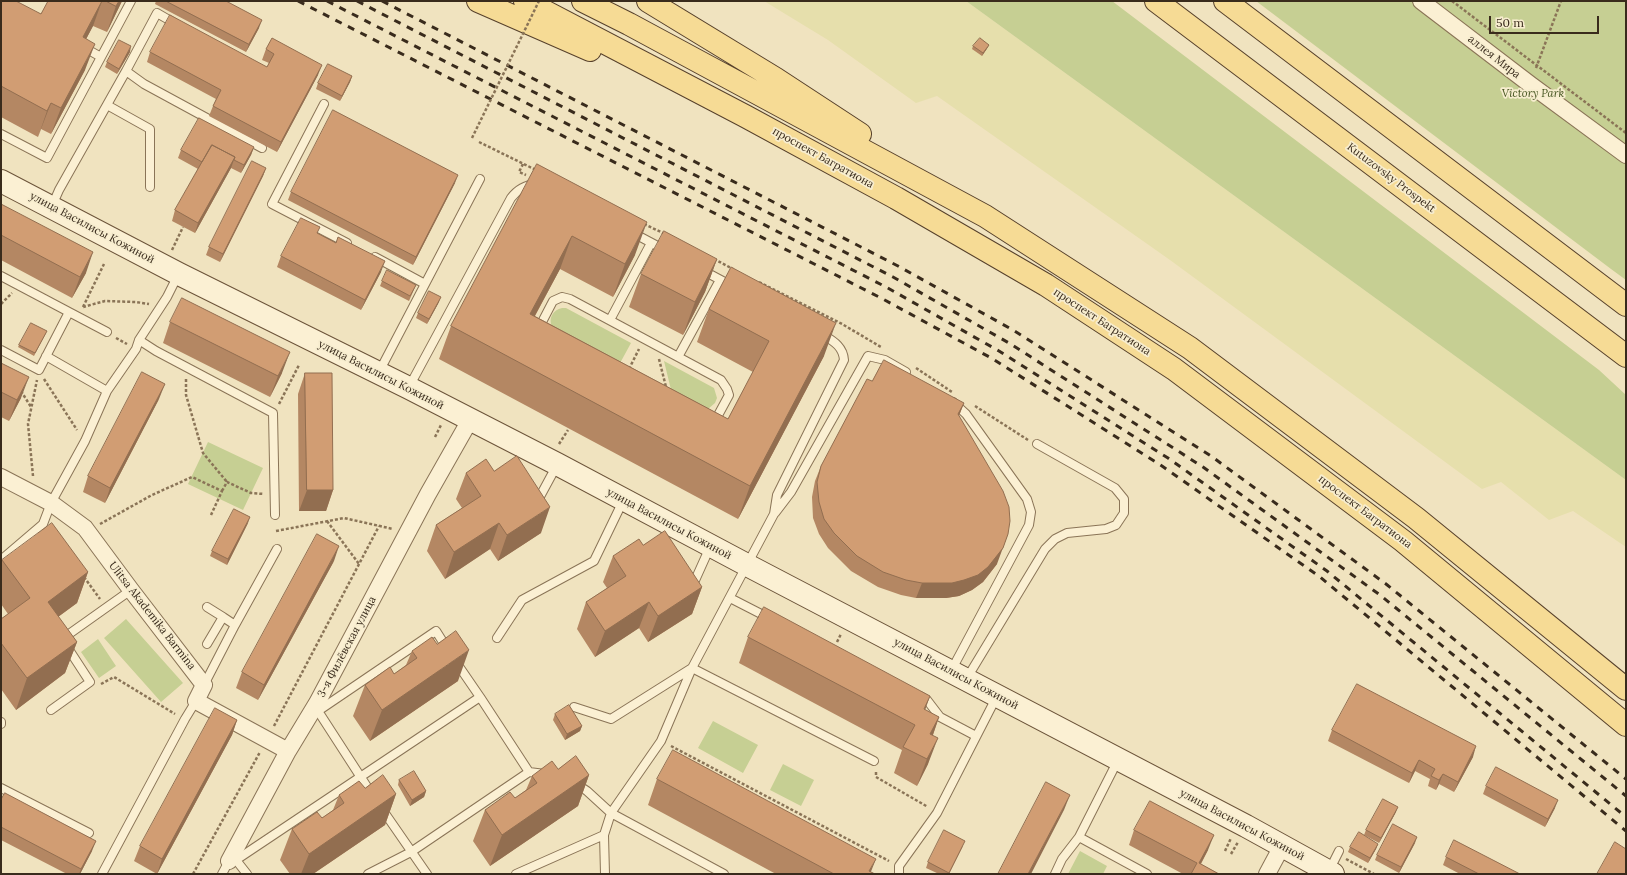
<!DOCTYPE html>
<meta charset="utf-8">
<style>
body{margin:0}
#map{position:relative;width:1627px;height:875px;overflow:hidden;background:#f0e3bf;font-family:Lora,serif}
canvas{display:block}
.frame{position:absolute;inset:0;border:2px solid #392b1c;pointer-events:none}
.scale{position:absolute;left:1489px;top:16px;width:110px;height:18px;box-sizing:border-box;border:2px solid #392b1c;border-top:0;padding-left:5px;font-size:12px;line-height:14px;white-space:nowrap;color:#392b1c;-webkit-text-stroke:3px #f7edcf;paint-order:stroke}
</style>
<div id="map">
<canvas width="1627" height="875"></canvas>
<div class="frame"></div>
<div class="scale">50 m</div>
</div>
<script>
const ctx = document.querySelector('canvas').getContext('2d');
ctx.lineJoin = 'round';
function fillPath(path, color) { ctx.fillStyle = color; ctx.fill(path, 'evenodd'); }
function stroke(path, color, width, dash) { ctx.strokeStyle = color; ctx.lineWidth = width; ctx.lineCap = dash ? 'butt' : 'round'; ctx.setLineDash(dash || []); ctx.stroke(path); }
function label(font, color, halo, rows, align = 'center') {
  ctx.font = font + ' Lora,serif'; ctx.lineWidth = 3.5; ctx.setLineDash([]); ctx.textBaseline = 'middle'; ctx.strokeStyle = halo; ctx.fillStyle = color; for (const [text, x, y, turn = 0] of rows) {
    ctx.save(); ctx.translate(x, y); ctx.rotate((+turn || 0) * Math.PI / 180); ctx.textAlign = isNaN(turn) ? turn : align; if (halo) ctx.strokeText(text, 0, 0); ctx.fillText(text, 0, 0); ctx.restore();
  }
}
fillPath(new Path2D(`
 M764 1H966L1626 480V547L1573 511 1549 520 1501 482 1482 489 1170 260 937 96 916 103 828 40Z`), '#e6dfac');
fillPath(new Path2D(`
 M966 1H1112L1599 370 1626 395V480Z
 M1256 1H1626V280L1611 269Z
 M562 308H566L631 343 619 365 552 327C548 318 553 310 562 308Z
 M664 361 714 388 717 398 715 403 708 409 672 394Z
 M208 442 263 468 243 510 188 484Z
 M126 619 183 683 161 702 104 638Z
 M98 639 116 666 99 678 81 652Z
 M713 721 758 745 743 773 698 748Z
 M783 764 814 780 801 806 770 790Z
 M1080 851 1107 866 1103 874H1068Z`), '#c6cf93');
const lane = new Path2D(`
 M85 48 101 57
 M126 71 157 13 176 24
 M324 104 272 204 347 243
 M107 105 150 129V187
 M1 134 47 158 131 1
 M52 206 59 190 126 71 144 84 262 148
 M633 233 665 250
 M375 257 425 284
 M702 270 732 286
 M1 276 69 312 39 370 1 350
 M562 297 570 299 721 380 727 389 729 395 716 419 710 422 699 421 548 340 542 331 541 324 553 301Z
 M69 312 107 332
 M610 320 651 243
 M139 340 156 351 273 413 275 515
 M46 356 107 391
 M678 357 720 280
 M379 372 480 179
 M409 387 511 198C517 190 525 185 536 184
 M537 502 557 465
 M775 513 791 492 868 356 885 360 906 372
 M1 560 43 524 51 503 85 441 107 391 136 349 139 340 167 297 178 275
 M692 587 710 547
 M730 598 769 618
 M207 607 223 617
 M497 638 522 600 594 561 623 501
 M207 644 223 617 235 625
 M456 662 480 697
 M951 671 1029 525 1031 512 1027 499 966 414 953 402
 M967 678 1045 549 1055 539 1067 533 1106 529 1116 525 1124 513V499L1115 488 1037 444
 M204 685 235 625 277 549
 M920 696 927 700 940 717 976 736
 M317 706 318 711 373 796
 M574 707 611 719 692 668 874 761
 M51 710 90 682 62 639 131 590
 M318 711 436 631 448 650
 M1 722V724
 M575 783 587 791 611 813 724 874
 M1 788 89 833
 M382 809 427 874
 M604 835 605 874
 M1079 837 1147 874
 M236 860 480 697 529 772
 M1329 871 1339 851
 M102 874 185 719 196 701
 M222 874 229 861 236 860 247 874
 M368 874 411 852 529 772 545 774
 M516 874 604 835 611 813 661 741 692 668 774 514 777 495 844 360C843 346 833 341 822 334
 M899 874V866L937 813 997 696
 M1055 874 1062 859 1079 837 1118 760`);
const street = new Path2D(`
 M1421 1 1531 85 1626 155
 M1 477 51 503 85 528 131 590 204 685 196 701 288 751
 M229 861 288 751 317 703 428 494 470 420
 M1267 874 1282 846`);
const secondary = new Path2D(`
 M1 181 179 274 409 388 557 464 747 565 1246 826 1333 874`);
const primary = new Path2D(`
 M478 1 590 50
 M525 1 745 116 896 198 1046 285 1174 369 1403 541 1626 725
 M583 1 629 24 985 216 1190 348 1416 518 1626 689
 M648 1 776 79 860 134
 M1156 1 1626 356
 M1225 1 1626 305`);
stroke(lane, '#8a7457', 10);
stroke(street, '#8a7457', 18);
stroke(secondary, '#6c543a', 24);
stroke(primary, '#57412b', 24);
stroke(new Path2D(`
 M1452 1 1626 133
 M1536 68 1561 1
 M479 142 536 170
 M523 164 519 172 526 175
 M644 224 665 234
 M172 250 183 227
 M714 259 733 269
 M759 282 842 324 881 347
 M1 304 12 293
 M83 307 105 301 136 302 149 304
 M83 307 104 264
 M116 338 127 344
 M659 359 666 387
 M916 368 952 392
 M629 369 639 349
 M44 379 77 430
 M186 379V395L203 453 227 482
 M21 391 31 407
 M279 404 299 365
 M975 406 1028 440
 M435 437 441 425
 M559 444 568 430
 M33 476 28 424 37 380
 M222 491 227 482 251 493 264 494
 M327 521 359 564
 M100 524 152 495 192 477 222 491 211 515
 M276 531 344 518 393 529
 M84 577 100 599
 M837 642 841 634
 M101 684 114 677 175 714
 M274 726 379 526
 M671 746 889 861
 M876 772V777L928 807
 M1225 851 1231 838
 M1231 854 1238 842
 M1346 859 1374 874
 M193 874 260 752`), '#8a7457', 2.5, [3, 2]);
stroke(lane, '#fbf0d3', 8);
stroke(street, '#fbf0d3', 16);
stroke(secondary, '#fbf0d3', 22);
stroke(primary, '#f6db95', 22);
stroke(new Path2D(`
 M298 1 881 298 993 359 1162 466 1320 577 1626 831
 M327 1 886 287 999 351 1168 458 1327 571 1626 817
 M357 1 893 277 1009 343 1203 467 1380 595 1626 796
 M382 1 898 266 1013 330 1211 456 1386 584 1626 779`), '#392b1c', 3, [7, 7]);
stroke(new Path2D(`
 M472 138 539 1`), '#8a7457', 2.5, [3, 2]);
fillPath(new Path2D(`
 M1 1 41 14 48 2 46 1H122L107 32 93 26 86 39 85 70 51 134 41 129 38 137 1 117Z
 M156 1H226L259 28 246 52 155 4Z
 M973 46 988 47 982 56 972 49Z
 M266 49 318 75 277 152 209 116 213 106 216 99 147 62 150 52 267 67 269 63 262 60Z
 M130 52 117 74 105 67 107 62Z
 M352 76 350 82 340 101 316 89 318 83Z
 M254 147 251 155 241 173 231 168 195 233 172 221 175 210 198 169 178 158 181 150Z
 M537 164 635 255 613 297 560 269 535 316 728 419 753 372 697 342 709 309 824 356 738 519 439 359 451 326Z
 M266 168 263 176 220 262 206 255 209 247Z
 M455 183 413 265 288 200 291 192Z
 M1 204 86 273 72 298 1 260Z
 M317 233 336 243 381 272 361 310 277 267 281 256Z
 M717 259 705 292 683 335 629 307 641 274Z
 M382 281 416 285 409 301 380 286Z
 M439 302 427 324 416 318 418 313Z
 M170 322 282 373 270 397 163 343Z
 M46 333 34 356 18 347 19 345Z
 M1 363 21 398 9 421 1 417Z
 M305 373 333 490 326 511H299L298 394Z
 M872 381 964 403 959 416 997 564 983 582 972 590 959 596 946 598H916L901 595 878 587 851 571 828 548 819 534 813 518 812 497 815 481 821 466Z
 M159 399 105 503 83 492 88 476Z
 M494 471 541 533 498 561 490 549 445 579 427 551 436 525 462 508 456 499 466 473Z
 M248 523 227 565 210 556 212 551Z
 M643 545 702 587 692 614 648 642 639 628 595 657 577 629 586 602 607 588 603 582 613 556Z
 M2 560 88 572 77 603 58 617 77 642 65 673 16 710 1 689V619L8 614 1 604V564Z
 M334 561 258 700 236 688 242 672Z
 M748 637 925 710 939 717 933 735 928 764 917 786 894 773 902 750 739 663Z
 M412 651 458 681 370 741 353 716 365 685 394 674 406 665Z
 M555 714 582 726 580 731 565 740 553 720Z
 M237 720 232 735 157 874 134 861 140 846Z
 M1332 730 1473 757 1454 792 1439 784 1436 790 1428 786 1430 779 1415 771 1409 783 1328 741Z
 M558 769 589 775 578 806 490 866 473 841 485 810 515 798 526 790 532 776Z
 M657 779 871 872 875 874H776L648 805Z
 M399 780 426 791 424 797 410 806 398 785Z
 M1486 786 1555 808 1545 827 1483 794Z
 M365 788 396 794 385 825 313 874H290L280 860 292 829 322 818 333 810 339 795Z
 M1 800 92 851 80 874H67L1 840Z
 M1396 812 1379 843 1364 835 1366 830Z
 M1134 830 1208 850 1201 864 1219 874H1183L1129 845Z
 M1415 843 1399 873 1375 860 1377 855Z
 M1378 844 1376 849 1368 863 1348 852 1350 847Z
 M963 846 949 874H939L926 868 928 862Z
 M1446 857 1520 874H1460L1443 865Z`), '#b48763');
fillPath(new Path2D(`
 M102 1 93 26 73 64 83 37Z
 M119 1H122L107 32 116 6Z
 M262 20 259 28 246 52 249 44Z
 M95 44 85 70 51 134 61 108Z
 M989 45 988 47 982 56 983 53Z
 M131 46 130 52 117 74 119 69Z
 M322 65 318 75 277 152 281 142Z
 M352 76 350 82 340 101 342 96Z
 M51 103 41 129 38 137 47 111Z
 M254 147 251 155 241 173 244 165Z
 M235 157 231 168 195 233 198 223Z
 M266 168 263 176 220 262 223 254Z
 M458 175 455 183 413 265 416 257Z
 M647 222 635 255 613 297 625 264Z
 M572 236 560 269 518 347 530 314Z
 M93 252 86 273 72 298 80 277Z
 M717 259 705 292 683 335 695 302Z
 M385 261 381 272 361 310 365 300Z
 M441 297 439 302 427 324 429 319Z
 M836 323 824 356 738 519 750 486Z
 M290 352 282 373 270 397 278 376Z
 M29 377 21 398 9 421 17 400Z
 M165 384 159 399 105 503 110 488Z
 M964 403 958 418V414Z
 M307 490H333L326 511H299Z
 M550 507 541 533 498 561 507 535Z
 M250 517 248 523 227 565 228 559Z
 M499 523 490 549 445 579 454 552Z
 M1008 534 997 564 983 582 972 590 959 596 946 598H916L922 583Z
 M339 546 334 561 258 700 264 685Z
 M88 572 77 603 36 633 48 602Z
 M702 587 692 614 648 642 658 616Z
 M649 602 639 628 595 657 605 631Z
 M77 642 65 673 16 710 27 678Z
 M469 650 458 681 370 741 382 710Z
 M930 696 921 722 924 709Z
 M939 717 930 743V734Z
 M237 720 232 735 157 874 162 859Z
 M582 726 580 731 565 740 567 734Z
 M938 738 928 764 917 786 927 759Z
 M1476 746 1473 757 1454 792 1458 782Z
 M1419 760 1415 771 1409 783 1412 773Z
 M1443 774 1439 784 1436 790 1439 780Z
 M589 775 578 806 490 866 502 835Z
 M426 791 424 797 410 806 412 800Z
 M396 794 385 825 313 874H301L309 854Z
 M1070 795 1064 810 1031 874H1028Z
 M1558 800 1555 808 1545 827 1548 819Z
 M1398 807 1396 812 1379 843 1381 838Z
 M1214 835 1208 850 1195 874 1199 863Z
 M1417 837 1415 843 1399 873 1401 867Z
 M96 841 92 851 80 874H79L81 869Z
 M1378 844 1376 849 1368 863 1370 858Z
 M876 859 870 874 869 871Z`), '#926e50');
const building = new Path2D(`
 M1 1H16L41 14 48 1H102L83 37 95 44 61 108 51 103 47 111 1 86Z
 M106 1H119L116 6Z
 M166 1H226L262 20 249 44Z
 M170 15 267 67 274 54 266 49 272 38 322 65 281 142 213 106 221 90 150 52Z
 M980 38 989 45 983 53 973 46Z
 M119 40 131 46 119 69 107 62Z
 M328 64 352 76 342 96 318 83Z
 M333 110 458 175 416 257 291 192Z
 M199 118 254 147 244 165 234 160 235 157 212 145 202 162 181 150Z
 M212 145 235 157 198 223 175 210Z
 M252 161 266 168 223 254 209 247Z
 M537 164 647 222 625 264 572 236 530 314 728 419 769 341 709 309 731 267 836 323 750 486 451 326Z
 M1 204 93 252 80 277 1 235Z
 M301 218 320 227 317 233 336 243 338 237 385 261 365 300 281 256Z
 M664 231 717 259 695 302 641 274Z
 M387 270 416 285 410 296 382 281Z
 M429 291 441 297 429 319 418 313Z
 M182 298 290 352 278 376 170 322Z
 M31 323 47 331 35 353 19 345Z
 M884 360 964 403 958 414 1003 491 1009 507 1010 521 1008 534 1003 548 988 567 978 575 964 580 952 583H922L906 580 883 572 857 556 834 533 824 519 819 502 817 482 821 466 867 379 872 381Z
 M1 363 29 377 17 400 1 392Z
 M142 372 165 384 110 488 88 476Z
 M305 373H332L333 490H307Z
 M517 456 550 507 507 535 499 523 454 552 436 525 481 496 466 473 486 459 494 471Z
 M234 509 250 517 228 559 212 551Z
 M52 523 88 572 48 602 77 642 27 678 1 643V619L30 598 2 560Z
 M665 531 702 587 658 616 649 602 605 631 586 602 626 576 613 556 639 539 643 545Z
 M317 534 339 546 264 685 242 672Z
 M764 607 930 696 924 709 939 717 930 734 938 738 927 759 903 747 915 725 748 637Z
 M456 631 469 650 382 710 365 685 390 667 394 674 417 658 412 651 432 637 437 644Z
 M1357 684 1476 746 1458 782 1443 774 1439 780 1431 776 1435 769 1419 760 1412 773 1332 730Z
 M569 705 582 726 567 734 555 714Z
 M215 708 237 720 162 859 140 846Z
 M673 750 876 859 869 871 875 874H834L657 779Z
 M576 756 589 775 502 835 485 810 510 792 515 798 537 783 532 776 552 761 558 769Z
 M1496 767 1558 800 1548 819 1486 786Z
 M414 771 426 791 412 800 399 780Z
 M383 775 396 794 309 854 292 829 317 812 322 818 344 803 339 795 359 781 365 788Z
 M1046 782 1070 795 1028 874H998Z
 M5 793 96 841 81 869 1 827V800Z
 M1383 799 1398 807 1381 838 1366 830Z
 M1150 801 1214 835 1199 863 1219 874H1191L1197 863 1134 830Z
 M1393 824 1417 837 1401 867 1377 855Z
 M944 830 965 841 949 873 928 862Z
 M1359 832 1378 844 1370 858 1350 847Z
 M1454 840 1520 874H1479L1446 857Z
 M1615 842 1626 849V874H1597Z`);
fillPath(building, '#d19d73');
stroke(building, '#926e50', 1);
label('11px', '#392b1c', '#f7edcf', [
 ["аллея Мира",1494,57,38],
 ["проспект Багратиона",823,158,29],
 ["Kutuzovsky Prospekt",1391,178,37],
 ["улица Василисы Кожиной",92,228,28],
 ["проспект Багратиона",1102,322,33],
 ["улица Василисы Кожиной",381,375,27],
 ["проспект Багратиона",1365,512,37],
 ["улица Василисы Кожиной",669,524,28],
 ["Ulitsa Akademika Barmina",152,616,52],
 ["3-я Филёвская улица",347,647,-62],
 ["улица Василисы Кожиной",956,674,28],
 ["улица Василисы Кожиной",1242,825,28]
]);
label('italic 11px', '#475621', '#f7edcf', [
 ["Victory Park",1533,94]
]);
</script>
